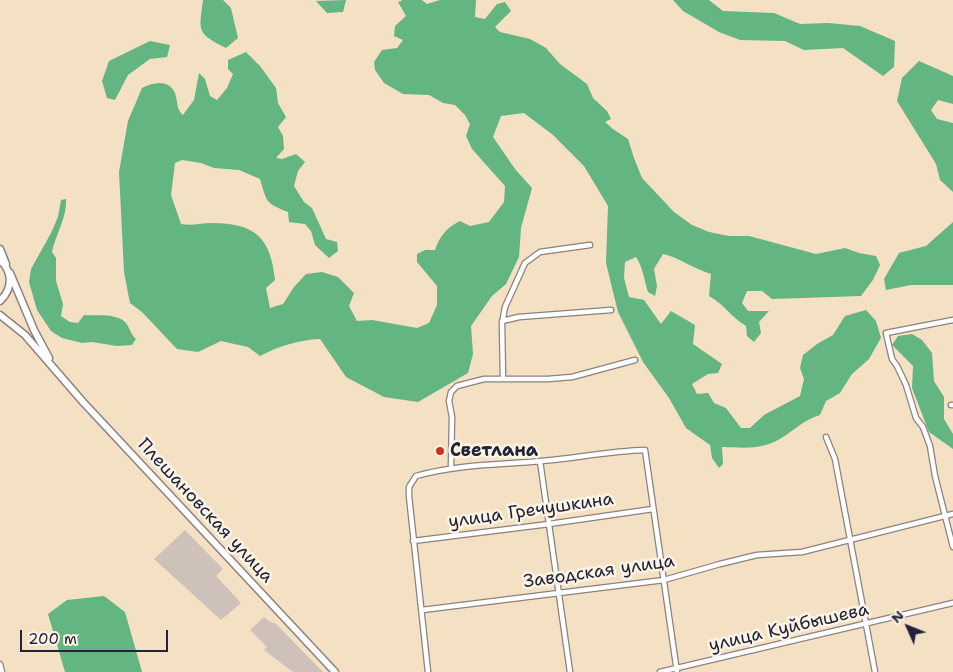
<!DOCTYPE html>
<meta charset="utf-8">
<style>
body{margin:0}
#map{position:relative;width:953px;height:672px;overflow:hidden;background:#f4e0c3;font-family:"Shantell Sans",sans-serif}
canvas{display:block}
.north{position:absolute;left:883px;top:602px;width:50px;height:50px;-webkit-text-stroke:4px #fcf5e5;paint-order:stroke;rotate:314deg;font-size:14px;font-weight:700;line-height:20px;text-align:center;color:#22223b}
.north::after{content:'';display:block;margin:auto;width:18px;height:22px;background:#22223b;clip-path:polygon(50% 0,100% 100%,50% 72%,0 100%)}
.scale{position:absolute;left:20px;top:630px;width:148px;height:22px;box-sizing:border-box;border:2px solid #22223b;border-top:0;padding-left:6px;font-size:15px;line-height:18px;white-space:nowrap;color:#22223b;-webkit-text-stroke:4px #fcf5e5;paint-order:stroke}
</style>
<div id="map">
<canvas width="953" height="672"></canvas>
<div class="north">N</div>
<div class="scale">200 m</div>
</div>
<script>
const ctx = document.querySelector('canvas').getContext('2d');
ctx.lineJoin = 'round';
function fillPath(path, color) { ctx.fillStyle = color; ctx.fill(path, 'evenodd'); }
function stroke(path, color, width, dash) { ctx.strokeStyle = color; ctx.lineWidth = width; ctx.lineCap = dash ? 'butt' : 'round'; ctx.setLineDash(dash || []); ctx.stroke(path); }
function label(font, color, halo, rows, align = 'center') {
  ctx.font = font + ' "Shantell Sans",sans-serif'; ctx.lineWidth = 5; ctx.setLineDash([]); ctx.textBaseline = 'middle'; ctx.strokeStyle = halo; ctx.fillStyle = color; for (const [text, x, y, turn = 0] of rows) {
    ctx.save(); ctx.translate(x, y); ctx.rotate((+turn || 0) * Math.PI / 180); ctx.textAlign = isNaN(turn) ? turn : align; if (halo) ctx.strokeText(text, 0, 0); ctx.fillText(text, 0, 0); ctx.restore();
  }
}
fillPath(new Path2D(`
 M185 530 223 569 216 576 241 603 221 620 154 559Z
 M264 617 270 622 275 623 323 672H293L264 650 267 647 250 630Z`), '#cec1ba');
fillPath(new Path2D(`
 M203 0H223L231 8 238 38 226 48C196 33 199 31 203 0Z
 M346 0 343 12 327 13 316 1Z
 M403 0H422L427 4 440 0H476L475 17 485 19 497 4 505 2 511 11 495 27 500 32 530 39 546 48 560 64 587 84 593 98 607 111 611 119 605 122 613 129 628 139 634 158 642 178 674 212 692 225 709 232 729 236H749L816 254 845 248 859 253 876 256 880 265 873 280 861 296 772 299 762 291H747L742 303 748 311H769L759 322 761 333 754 342 747 336 746 326C731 317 725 305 709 296L711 274C694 269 680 258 663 254L654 269 657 286 655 296 648 292C644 280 643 267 636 257L625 262 624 278 629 297 644 300 661 324 671 311 695 325 693 344 722 364 718 373 708 374 692 384 697 394 708 393 714 403 726 408 741 428H750L764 415 800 396 804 379 800 368 803 355 817 344 833 335 845 316 866 310 876 321 881 338 869 359 852 374 840 393 826 401 820 415C806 419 798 427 786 435 765 450 747 448 722 447L723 464 719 468 712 458 710 445 686 428 669 398 643 362 618 312 606 263 608 206 584 166 553 135 524 113 501 116 493 137 515 169 532 188 521 228 519 257 506 284 492 296 471 326 473 354 468 373 418 402 384 397 346 377 320 339C298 340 279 346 260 356L248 347 221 341 198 352 177 349 142 312 130 303 124 272 119 172 128 121 142 88C153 82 169 79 175 93 178 102 176 109 183 115L194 100 199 73 205 79 210 96 217 100 227 88 233 74 228 69V60L246 52 260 66 276 88 278 103 286 117 278 127 283 136 284 149 276 158 282 159 296 154 305 162 298 171 294 186 304 202 312 208 326 239 337 242 338 251 329 258 315 245 311 231 305 224 289 222 288 212C265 203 267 202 260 179L239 170 214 168 201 163 182 160 175 163 171 195 181 224C192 226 201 223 212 223 255 223 271 238 275 280L266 288 270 308 283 304 294 287 306 274 322 272 338 277 354 293 349 306 357 321 372 320 417 328 429 323 437 305V286L417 262V254L425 250H435C440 236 446 228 460 221L470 226 489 222 504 202 505 186 472 149 466 136 470 124 465 115 455 105 443 103 429 95 403 94 384 83 375 70 374 62 382 50 397 48 403 40 394 36 395 26 406 16 398 2Z
 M673 0H709L723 11 774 13 800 24 828 23 860 26 895 41 894 67 883 76 843 48 804 50 785 41 740 40 719 32 683 11Z
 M150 41 170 45 167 57 150 59 128 75 115 100 107 98 102 81 109 61Z
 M919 61 953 76V104L938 100 931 110 937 119 953 123V192L940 180 936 164 897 101 902 78Z
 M66 199C67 218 56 233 52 252L56 258V281L63 304 61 316 70 322 78 323 84 315C96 316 116 313 125 322 130 327 130 334 136 339L132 345 117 346 92 342 82 343 62 338 51 331 37 310 29 282 31 269 51 233 58 217 61 200Z
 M953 222V285H911L886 290 884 279 899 253 926 246Z
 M912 334 922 340 932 353 934 381 944 397V419L953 434V449L929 432 912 388 913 366 892 345 898 336Z
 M104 596 125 612 142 672H65L48 614 67 600Z`), '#63b581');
const street = new Path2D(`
 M953 320 886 333 892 359 897 366 906 385 916 418 923 427 930 446 935 476 953 547
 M502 321 519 317 611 310
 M503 379 502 324 505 307 525 263 540 252 590 245
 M951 405H953
 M826 437 835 459 875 672
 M540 461 570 672
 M451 467 452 417 449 401 451 392 457 386 484 379H548L572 377 635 360
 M413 541 549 524 653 509
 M422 610 664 580 720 564 757 555 802 552 953 514
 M0 664 2 672
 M428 672 409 496V487L416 476C458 464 498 465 542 461 576 458 610 451 645 450L677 672
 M660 672 953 603`);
const secondary = new Path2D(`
 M0 249 6 264
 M0 260C13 272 13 288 0 301
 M10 273 34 330 49 358
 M0 315 25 335 83 402 335 672`);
stroke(street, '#8b817f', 7);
stroke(secondary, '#8b817f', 9);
stroke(street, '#fff', 4.5);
stroke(secondary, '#fff', 6);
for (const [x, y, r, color] of [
 [440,451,5,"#c8321e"]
]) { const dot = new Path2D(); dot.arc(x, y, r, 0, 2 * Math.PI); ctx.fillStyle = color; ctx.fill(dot); stroke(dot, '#fcf5e5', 2); }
label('bold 18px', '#22223b', '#fcf5e5', [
 ["Светлана",450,451]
], 'left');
label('18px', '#22223b', '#fcf5e5', [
 ["Плешановская улица",205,511,47],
 ["улица Гречушкина",531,511,-8],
 ["Заводская улица",599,572,-8],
 ["улица Куйбышева",789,628,-13]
]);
</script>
